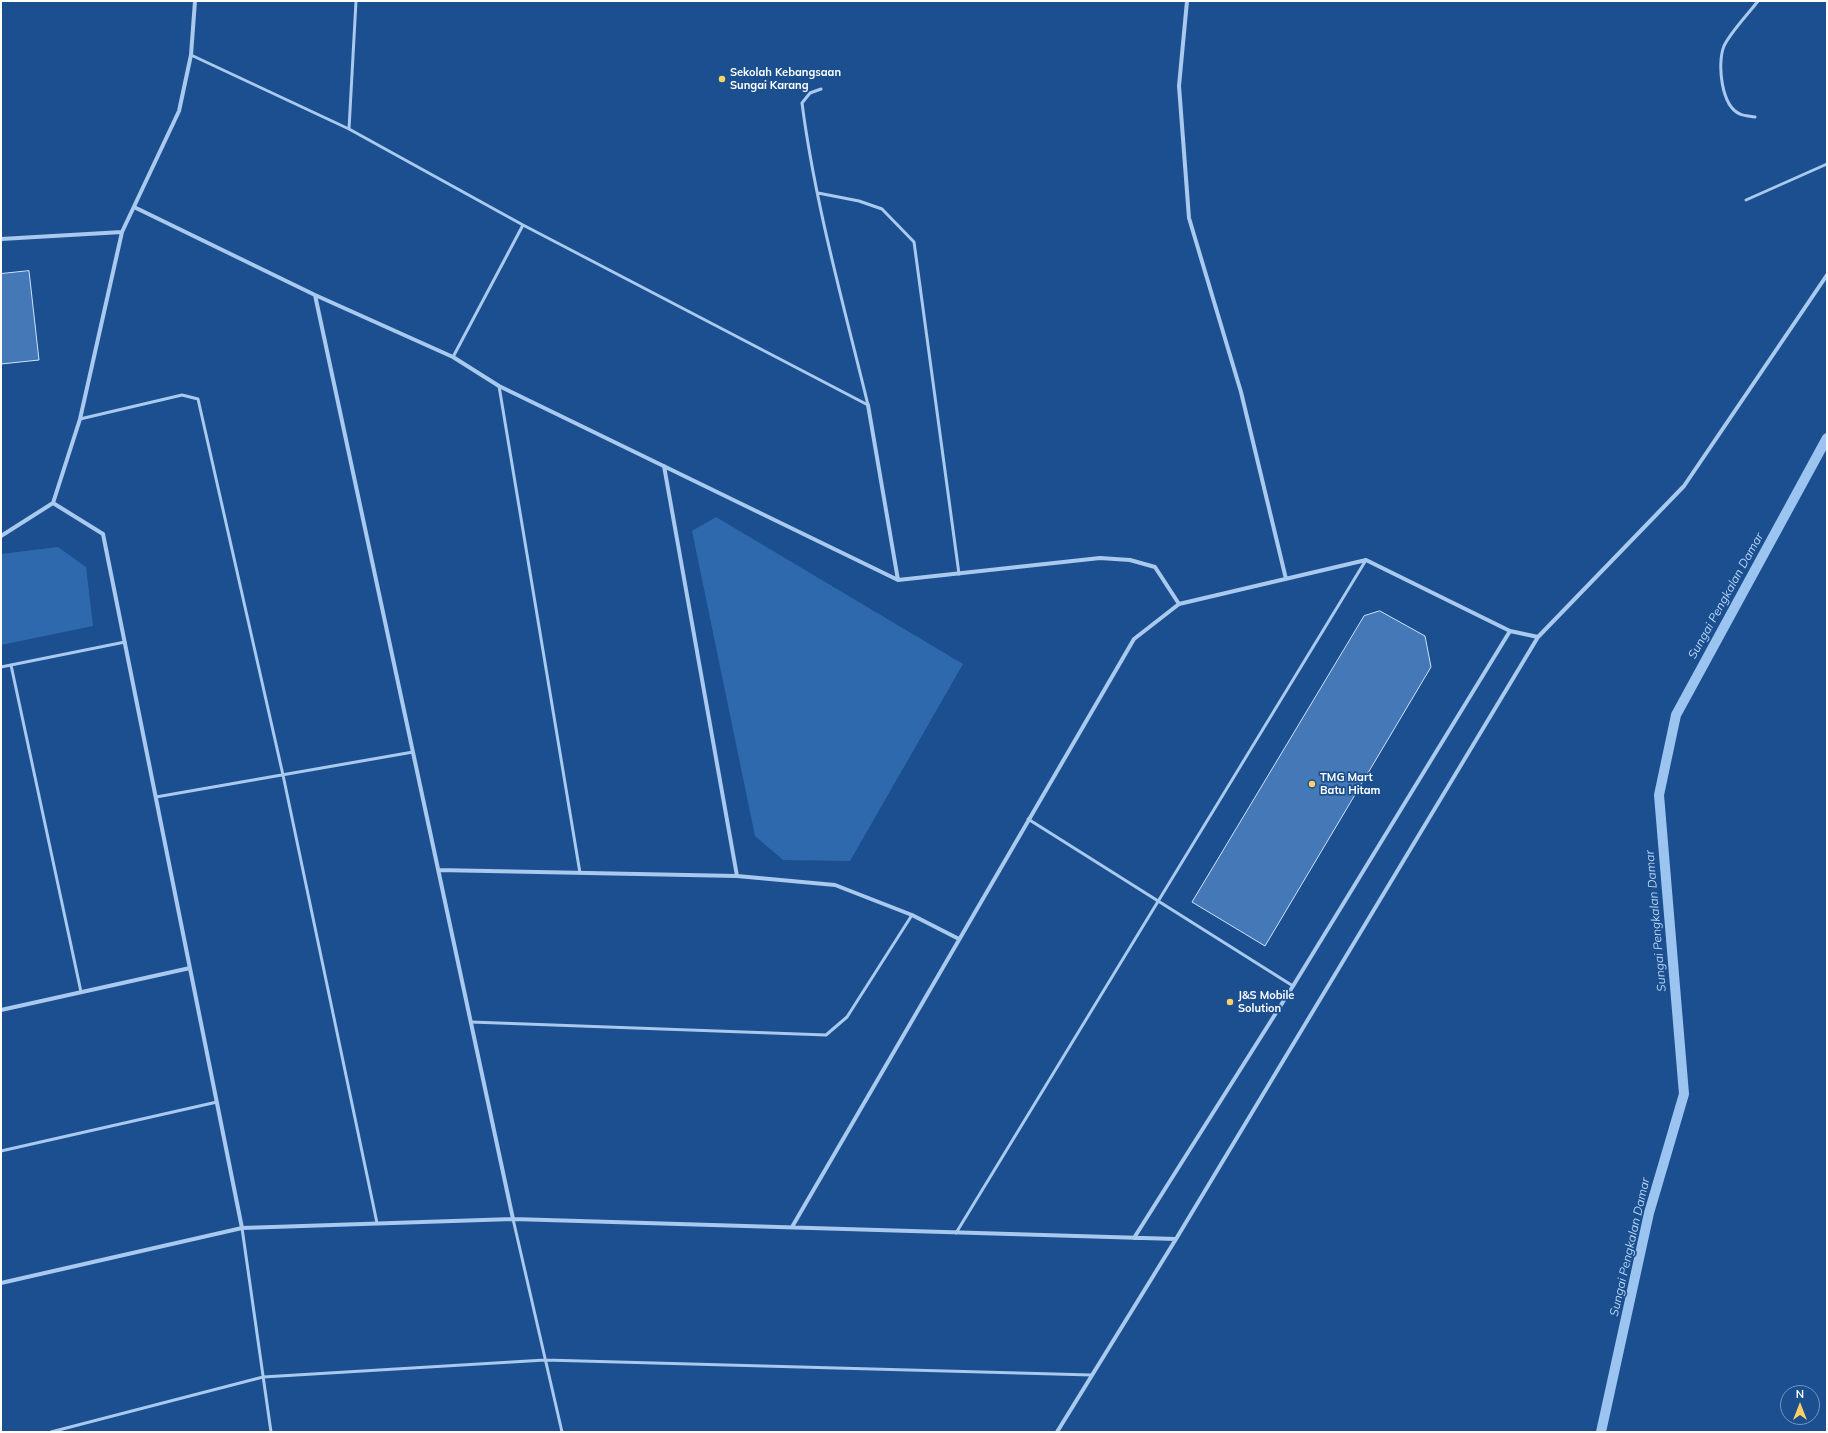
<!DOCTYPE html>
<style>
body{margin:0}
#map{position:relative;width:1828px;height:1433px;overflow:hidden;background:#1b4f8f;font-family:Mulish,sans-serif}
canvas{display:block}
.frame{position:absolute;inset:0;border:2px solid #fff;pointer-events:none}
.north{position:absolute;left:1780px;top:1385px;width:40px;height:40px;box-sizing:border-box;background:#1b4f8f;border:1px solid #7695bc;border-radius:50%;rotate:0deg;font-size:11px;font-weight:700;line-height:16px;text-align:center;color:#fff}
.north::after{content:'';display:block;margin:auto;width:14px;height:18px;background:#ffd166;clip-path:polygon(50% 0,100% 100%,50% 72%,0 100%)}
</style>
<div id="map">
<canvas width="1828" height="1433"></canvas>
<div class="frame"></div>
<div class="north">N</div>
</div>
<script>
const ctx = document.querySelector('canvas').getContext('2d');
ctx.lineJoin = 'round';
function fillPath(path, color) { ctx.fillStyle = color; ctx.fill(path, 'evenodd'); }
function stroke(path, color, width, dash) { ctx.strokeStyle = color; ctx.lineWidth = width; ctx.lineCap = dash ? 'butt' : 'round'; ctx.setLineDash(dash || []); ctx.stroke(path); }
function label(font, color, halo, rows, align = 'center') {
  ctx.font = font + ' Mulish,sans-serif'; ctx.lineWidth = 3.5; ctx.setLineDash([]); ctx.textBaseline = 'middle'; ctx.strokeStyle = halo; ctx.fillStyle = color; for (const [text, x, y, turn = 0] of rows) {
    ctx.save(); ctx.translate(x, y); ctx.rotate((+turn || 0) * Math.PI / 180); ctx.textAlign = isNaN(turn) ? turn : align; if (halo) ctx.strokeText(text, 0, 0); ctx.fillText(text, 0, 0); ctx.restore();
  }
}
fillPath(new Path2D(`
 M716 517 963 664 850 861 783 860 755 836 692 531Z
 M58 547 86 567 93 626 1 645V554Z`), '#2e69ad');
stroke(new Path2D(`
 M1601 1432 1649 1213 1684 1094 1659 795 1676 715 1827 438`), '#9cc4f0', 10);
const building = new Path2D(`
 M29 271 39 360 1 364V274Z
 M1380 611 1425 636 1431 667 1265 946 1192 902 1364 616Z`);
fillPath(building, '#4478b7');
stroke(building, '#cfe3fa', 1);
stroke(new Path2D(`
 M191 55 349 129 523 225 868 405
 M821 89 810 93 802 103C815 204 844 306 868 405
 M1755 117C1750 116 1744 116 1740 114 1721 106 1717 63 1724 46 1730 33 1749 13 1758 1
 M349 129 356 1
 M818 193 859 201 882 209 914 242 959 574
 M1746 200 1827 164
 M453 357 523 225
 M499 386 580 873
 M80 419 182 395 198 399 283 775 377 1223
 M11 665 81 992
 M1 667 125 642
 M156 797 413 752
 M1028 819 1293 986
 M471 1022 826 1035 847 1017 912 915
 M1 1151 217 1102
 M513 1219 562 1432
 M242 1228 271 1432
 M956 1233 1366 560
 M51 1432 263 1377 545 1360 1091 1375`), '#a9c9ee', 3);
stroke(new Path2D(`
 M1187 1 1179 86 1189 218 1241 392 1286 579
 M134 207 315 295 453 357 499 386 898 580
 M1 239 122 232
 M315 295 513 1219
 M868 405 898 580 1100 558 1130 560 1155 567 1179 604
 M664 466 737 876
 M53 503 103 534 242 1228
 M1 536 53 503 80 419 122 232 179 111 191 55 195 1
 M438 870 737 876 835 885 912 915 959 939
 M1 1010 190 968
 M792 1227 1134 639 1179 604 1366 560 1510 631 1538 637
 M1134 1238 1293 986 1510 631
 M1 1283 242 1228 513 1219 1176 1239
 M1057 1432 1176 1239 1538 637 1684 486 1827 275`), '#a9c9ee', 4);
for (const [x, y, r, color] of [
 [722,79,4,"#ffd166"],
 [1312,784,4,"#ffd166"],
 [1230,1002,4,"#ffd166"]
]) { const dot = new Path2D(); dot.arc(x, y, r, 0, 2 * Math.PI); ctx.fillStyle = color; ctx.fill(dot); stroke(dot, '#1b4f8f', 1.5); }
label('bold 11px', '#fff', '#1b4f8f', [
 ["Sekolah Kebangsaan",730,73],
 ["Sungai Karang",730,86],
 ["TMG Mart",1320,778],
 ["Batu Hitam",1320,791],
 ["J&S Mobile",1238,996],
 ["Solution",1238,1009]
], 'left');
label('italic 12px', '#b5d3f5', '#1b4f8f', [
 ["Sungai Pengkalan Damar",1726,596,-61],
 ["Sungai Pengkalan Damar",1656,921,-95],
 ["Sungai Pengkalan Damar",1630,1247,-77]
]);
</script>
